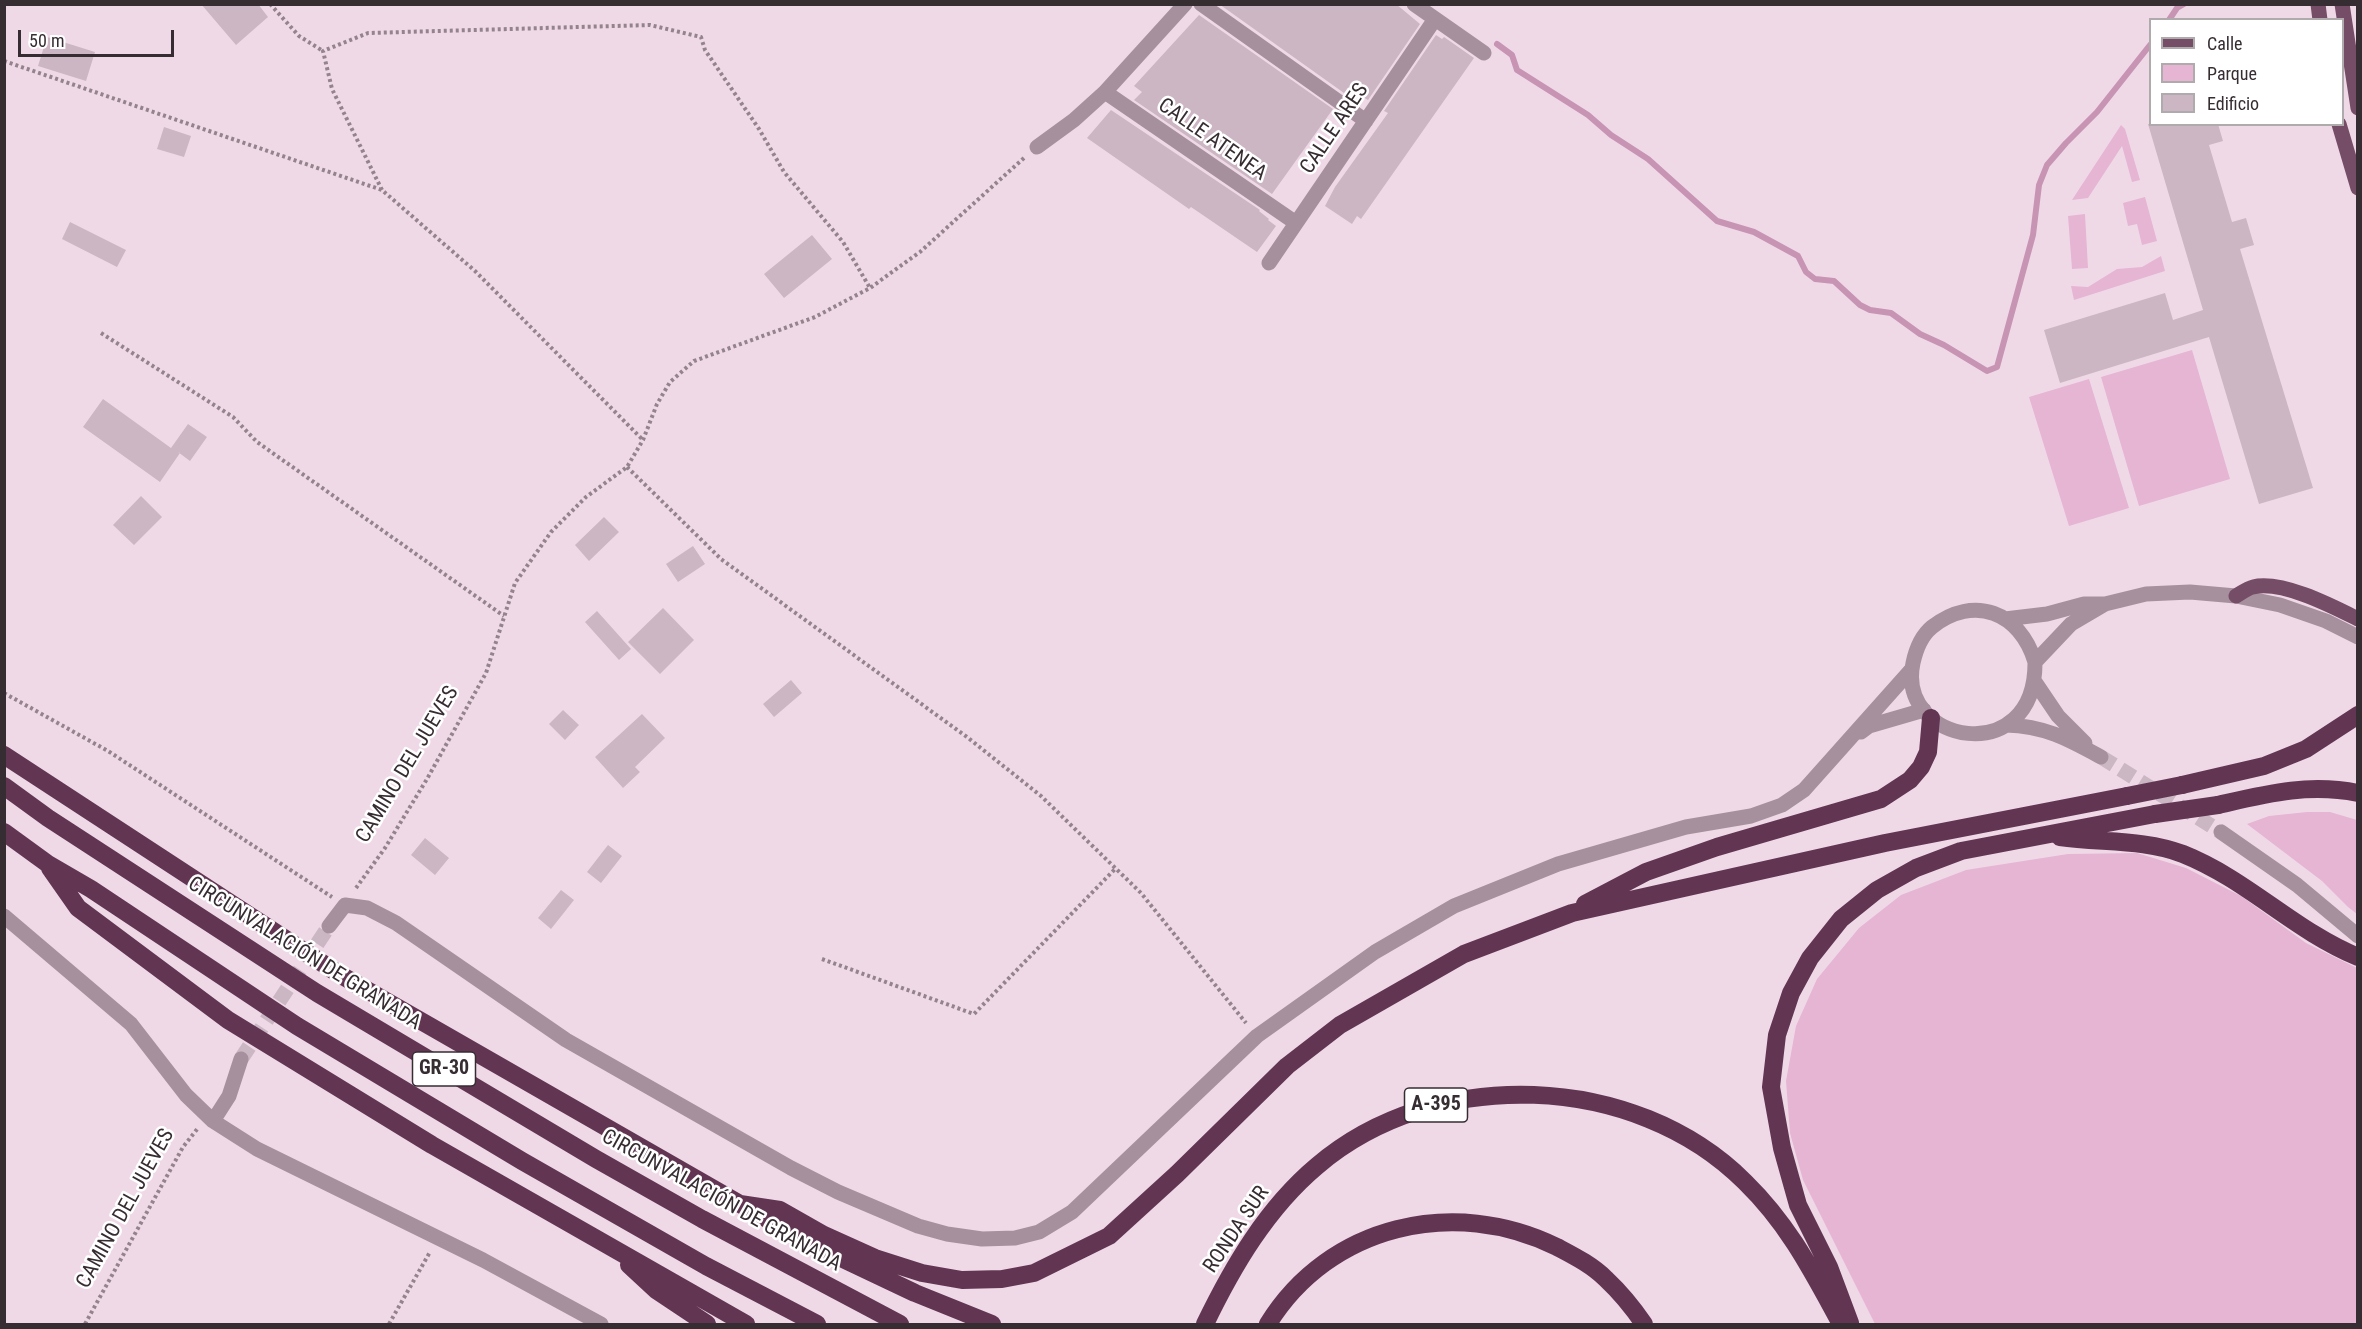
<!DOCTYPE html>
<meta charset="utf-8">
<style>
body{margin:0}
#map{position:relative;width:2362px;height:1329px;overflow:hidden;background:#f0d9e7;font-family:"Roboto Condensed",sans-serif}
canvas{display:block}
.frame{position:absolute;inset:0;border:6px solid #362d32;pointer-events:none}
.legend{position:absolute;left:2149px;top:18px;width:195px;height:108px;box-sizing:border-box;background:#fff;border:2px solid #afabad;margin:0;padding:8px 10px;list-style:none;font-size:18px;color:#362d32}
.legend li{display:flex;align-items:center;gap:12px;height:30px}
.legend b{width:30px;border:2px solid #afabad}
.scale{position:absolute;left:18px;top:30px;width:156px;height:27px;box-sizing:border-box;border:3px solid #362d32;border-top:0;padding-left:8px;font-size:18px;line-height:21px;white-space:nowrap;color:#362d32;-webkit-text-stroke:4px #fff;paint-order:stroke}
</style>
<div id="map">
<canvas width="2362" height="1329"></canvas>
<div class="frame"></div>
<ul class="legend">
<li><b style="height:8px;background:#754d67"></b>Calle</li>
<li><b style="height:16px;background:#e5b5d3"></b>Parque</li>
<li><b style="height:16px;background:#ccb6c3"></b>Edificio</li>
</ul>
<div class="scale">50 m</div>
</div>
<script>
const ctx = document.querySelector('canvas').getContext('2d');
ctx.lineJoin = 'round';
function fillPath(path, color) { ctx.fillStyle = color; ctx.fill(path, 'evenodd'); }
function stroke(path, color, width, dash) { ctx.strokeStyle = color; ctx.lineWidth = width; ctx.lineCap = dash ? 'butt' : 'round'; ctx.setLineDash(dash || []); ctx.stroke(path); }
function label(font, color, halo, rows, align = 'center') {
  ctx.font = font + ' "Roboto Condensed",sans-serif'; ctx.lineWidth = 5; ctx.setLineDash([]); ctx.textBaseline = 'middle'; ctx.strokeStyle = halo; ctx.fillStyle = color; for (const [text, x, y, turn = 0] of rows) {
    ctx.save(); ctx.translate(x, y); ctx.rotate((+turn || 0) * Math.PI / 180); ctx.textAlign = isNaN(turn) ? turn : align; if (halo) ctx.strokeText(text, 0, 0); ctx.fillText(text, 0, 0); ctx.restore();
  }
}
fillPath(new Path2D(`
 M2121 125 2125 129 2140 180 2132 182 2122 146 2088 198 2072 200Z
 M2145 197 2157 241 2142 245 2137 224 2128 226 2123 203Z
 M2085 214 2088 268 2072 269 2068 216Z
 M2161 256 2165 271 2074 300 2071 286 2088 287 2117 269 2142 267Z
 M2192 350 2230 479 2139 506 2101 377Z
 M2089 379 2129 508 2069 526 2029 397Z
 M2307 812H2330L2357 820V914L2348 907 2322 881 2247 824 2269 816Z
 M2137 853 2186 868 2241 896 2306 943 2357 968V1324H1875L1803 1180 1790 1133 1786 1081 1796 1026 1817 979 1859 928 1901 895 1966 870 2068 854Z`), '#e5b5d3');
stroke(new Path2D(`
 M2169 20 2177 8 2184 4
 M1497 44 1512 55 1517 70 1588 115 1611 135 1648 159 1717 221 1754 232 1798 256 1806 272 1815 279 1834 281 1860 305 1870 310 1891 313 1920 334 1944 345 1987 371 1997 367 2033 235 2039 185 2047 165 2066 143 2097 112 2150 45`), '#c794b4', 6);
fillPath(new Path2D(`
 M201 4H258L268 17 236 45Z
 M1219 4H1396L1420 24 1368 100 1348 88 1344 93Z
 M1199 15 1333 109 1272 194 1134 100 1142 92 1134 86Z
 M1436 35 1442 39 1444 37 1474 58 1361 219 1357 216 1352 224 1325 206 1335 187 1388 113 1384 111Z
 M47 37 95 52 86 81 38 66Z
 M1111 110 1260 210 1259 211 1269 219 1268 220 1276 226 1257 252 1191 207 1189 209 1087 138Z
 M2148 124H2218L2223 141 2209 145 2232 222 2246 218 2254 245 2240 249 2313 488 2259 504 2209 337 2060 383 2044 330 2165 293 2173 320 2203 310Z
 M164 127 191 136 184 157 157 149Z
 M70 222 126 250 117 267 62 239Z
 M812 235 832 259 784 298 764 274Z
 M103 399 171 448 188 424 207 437 190 461 178 452 180 453 160 482 83 427Z
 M141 496 162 517 134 545 113 525Z
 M604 517 619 532 589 561 575 545Z
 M693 546 705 564 678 582 666 564Z
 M663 608 694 640 660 674 628 642Z
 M597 611 631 649 619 660 585 622Z
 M791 680 802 693 774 717 763 704Z
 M563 710 579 725 565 740 549 724Z
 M642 714 665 738 635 767 640 772 623 788 595 757Z
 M425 838 449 858 435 875 411 855Z
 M608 845 622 856 601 883 587 872Z
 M561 890 574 900 551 929 538 918Z`), '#ccb6c3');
stroke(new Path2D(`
 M241 1059 329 926`), '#cbb7c3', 15, [15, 8]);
stroke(new Path2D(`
 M2101 757 2221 832`), '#cbb7c3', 15, [15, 8]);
stroke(new Path2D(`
 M270 4 299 36 323 51
 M4 61 382 190 475 271 643 440
 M382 190 332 89 323 51 368 33 650 25 701 37 705 50 759 129 784 172 843 242 870 288
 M101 333 233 417 257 442 504 616
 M627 467 721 559 967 737 1041 796 1141 893 1246 1023
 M4 693 108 751 332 897
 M356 888 385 848 427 779 486 673 515 583 551 532 586 497 627 467 643 440 657 404 670 382 694 361 815 317 870 288 920 252 1025 157
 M822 959 974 1014 1116 868
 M85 1324 183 1147 198 1128
 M389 1324 430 1252`), '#93838c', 4, [3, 3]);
stroke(new Path2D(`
 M1201 4 1366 121
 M1414 4 1484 53
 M1105 92 1296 223
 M1037 147 1074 120 1105 92 1185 4
 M1269 263 1435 19
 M1861 732 1869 726 1924 710
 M4 916 131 1024 186 1095 213 1121 257 1149 483 1260 601 1324
 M329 926 345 905 367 908 396 923 566 1040 791 1168 838 1192 918 1226 947 1234 982 1239 1015 1238 1039 1232 1072 1212 1257 1036 1375 952 1454 906 1558 864 1686 827 1751 816 1782 805 1804 790 1911 670
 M213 1121 229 1096 241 1059`), '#a7909e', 15);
stroke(new Path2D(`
 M2005 619 2047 614 2084 604H2105L2146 594 2190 592 2236 596 2280 605 2326 621 2358 637
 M2035 662C2020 612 1974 594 1932 627 1921 636 1916 649 1913 663 1896 744 2036 770 2035 662L2071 624 2105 604
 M2035 682 2058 716 2085 743
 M2006 725C2045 726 2068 739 2101 757
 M2221 832 2297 885 2358 936`), '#a7909e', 15);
stroke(new Path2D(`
 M2318 4 2320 20
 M2342 4 2358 108
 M2339 124 2358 188
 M2236 596C2241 593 2248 588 2253 587 2282 580 2332 606 2358 619`), '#754d67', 15);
stroke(new Path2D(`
 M4 755 339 974 740 1204 818 1247 915 1293 992 1324
 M2182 785 2264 766 2306 749 2358 715
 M4 786 48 818 317 993 596 1159 702 1219 900 1324
 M2218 805C2266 794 2308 783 2358 793
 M4 832 48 864 91 889 297 1026 522 1161 706 1266 817 1324
 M2060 837C2101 843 2144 839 2183 854 2248 880 2293 930 2358 957
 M50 868 78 908 228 1020 432 1145 746 1324
 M1585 904 1646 872 1717 847 1881 799 1910 780 1921 767 1928 752 1931 718
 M740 1204 780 1210 824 1235 875 1258 922 1273 962 1280 1002 1279 1034 1273 1109 1236 1177 1174 1287 1066 1340 1025 1464 954 1572 913 1885 843 2127 796
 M629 1265 656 1290 707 1324
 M1850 1323 1829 1267 1798 1205 1782 1148 1771 1087 1777 1035 1791 993 1810 958 1841 919 1877 890 1916 868 1961 851 2155 814
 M1205 1324C1233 1266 1267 1208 1317 1166 1435 1065 1635 1072 1745 1182 1789 1225 1812 1271 1841 1324
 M1268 1324C1329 1225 1454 1196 1557 1247 1574 1256 1592 1265 1606 1279 1621 1293 1633 1308 1644 1324`), '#623653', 18);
stroke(new Path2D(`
 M2127 796 2182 785
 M2155 814 2218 805`), '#623653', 18);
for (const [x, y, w] of [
 [444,1069,63],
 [1436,1105,63]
]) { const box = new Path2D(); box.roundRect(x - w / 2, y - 17, w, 34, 4.5); ctx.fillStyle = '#fff'; ctx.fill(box); stroke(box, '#362d32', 1.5); }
label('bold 20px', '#362d32', null, [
 ["GR-30",444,1069],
 ["A-395",1436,1105]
]);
label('21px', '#362d32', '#fff', [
 ["CALLE ARES",1335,129,-56],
 ["CALLE ATENEA",1212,140,35],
 ["CAMINO DEL JUEVES",408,765,-59],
 ["CIRCUNVALACIÓN DE GRANADA",304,954,32],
 ["CIRCUNVALACIÓN DE GRANADA",721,1201,29],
 ["CAMINO DEL JUEVES",126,1209,-61],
 ["RONDA SUR",1237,1230,-56]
]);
</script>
